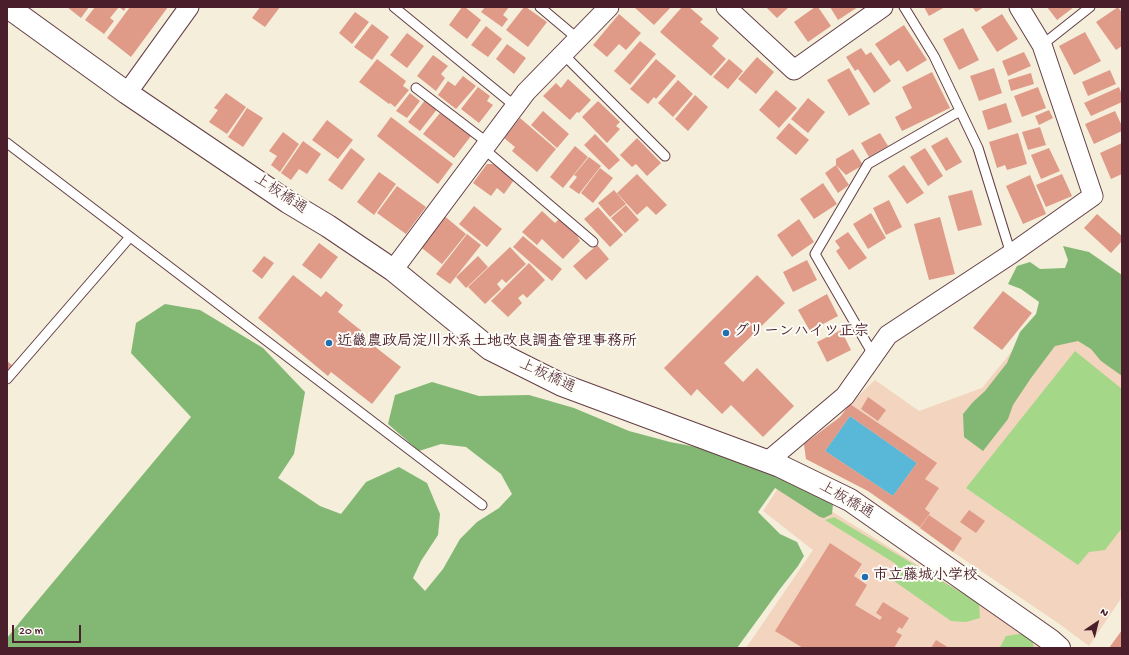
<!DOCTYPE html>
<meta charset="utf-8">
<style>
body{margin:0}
#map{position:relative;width:1129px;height:655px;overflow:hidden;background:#f4eedb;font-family:"Gochi Hand",sans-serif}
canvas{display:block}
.frame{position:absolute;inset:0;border:8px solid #4a1f2b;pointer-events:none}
.north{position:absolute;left:1077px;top:603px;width:40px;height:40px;-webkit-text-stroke:3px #fdfcf7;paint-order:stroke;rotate:35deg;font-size:11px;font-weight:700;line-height:16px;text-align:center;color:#4a1f2b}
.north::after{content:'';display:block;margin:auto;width:14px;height:18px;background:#4a1f2b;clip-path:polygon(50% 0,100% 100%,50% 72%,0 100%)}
.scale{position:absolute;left:12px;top:625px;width:69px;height:18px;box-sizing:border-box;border:2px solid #4a1f2b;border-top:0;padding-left:5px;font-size:12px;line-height:14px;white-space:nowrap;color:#4a1f2b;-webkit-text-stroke:3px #fdfcf7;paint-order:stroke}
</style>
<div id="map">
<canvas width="1129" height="655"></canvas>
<div class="frame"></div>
<div class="north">N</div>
<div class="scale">20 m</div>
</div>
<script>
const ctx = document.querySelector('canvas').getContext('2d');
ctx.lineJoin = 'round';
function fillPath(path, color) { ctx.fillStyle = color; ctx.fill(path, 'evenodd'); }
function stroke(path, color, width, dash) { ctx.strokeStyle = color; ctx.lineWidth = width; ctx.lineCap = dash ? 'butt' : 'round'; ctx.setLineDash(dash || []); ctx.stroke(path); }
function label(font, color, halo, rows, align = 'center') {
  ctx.font = font + ' "Gochi Hand","Klee One",sans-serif'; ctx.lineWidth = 4; ctx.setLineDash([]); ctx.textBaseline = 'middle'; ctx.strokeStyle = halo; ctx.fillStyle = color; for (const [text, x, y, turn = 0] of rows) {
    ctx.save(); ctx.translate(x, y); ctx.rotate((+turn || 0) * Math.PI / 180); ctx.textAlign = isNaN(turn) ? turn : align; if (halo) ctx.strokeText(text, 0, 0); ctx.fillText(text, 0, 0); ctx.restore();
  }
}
fillPath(new Path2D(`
 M1048 307 1122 369V597L1089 646 1058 623 953 552 868 491 806 459 804 444 840 417 850 404 875 380 919 411 982 388Z
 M783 481 979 603 1025 633 1041 648H746L813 550 763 511Z`), '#f3d4bf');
fillPath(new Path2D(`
 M1075 351 1122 389V528L1105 550 1089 552 1078 565 966 488Z
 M834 517 979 603 980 618 966 622 951 621 894 581 896 564 825 520Z
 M1025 633 1032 639 1034 648 1000 647 1006 636Z`), '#a4d888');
fillPath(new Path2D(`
 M1063 246 1089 252 1122 275V376L1101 361 1091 349 1078 341 1055 346 1031 378 1013 405 1008 419 983 451 964 437 963 414 973 402 985 391 1007 363 1020 332 1036 314 1039 302 1021 289 1008 284 1017 266 1030 262 1040 269 1065 268 1068 260Z
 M165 304 200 310 263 348 305 392 294 454 278 478 320 506 341 514 366 482 399 467 427 483 440 514 438 535 421 561 413 578 425 591 443 569 460 539 477 522 499 508 512 494 501 474 466 447 441 444 419 451 388 424 395 395 432 382 479 396 529 395 574 408 629 431 670 442 713 450 742 458 827 498 833 504 832 514 824 518 820 517 775 488 758 512 780 534 797 542 804 556 798 566 780 589 737 648H7V638L24 617 191 417 131 353 136 323Z`), '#83b874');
fillPath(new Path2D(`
 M850 416 917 463 893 496 825 451Z`), '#59b7d7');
fillPath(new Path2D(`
 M67 7H89L81 18Z
 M95 7H126L124 11 119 7 110 18 114 21 104 34 85 20Z
 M130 7H168L131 57 107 38Z
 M260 7H280L265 27 252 18Z
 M462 7H465L481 20 467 39 449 25Z
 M485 7H509L503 15 508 19 502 27 481 12Z
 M524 7H526L547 22 528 47 506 30Z
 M634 7H671L654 25Z
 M682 7H689L703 19 700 22 719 38 712 46 726 59 711 76 660 32Z
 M766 7H789L777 18Z
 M815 7H818L831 26 808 42 794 22Z
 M830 7H858L838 20Z
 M924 7H945L929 16Z
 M972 7H984L976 12Z
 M1047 7H1074L1057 20Z
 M1118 7 1122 13V46L1116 50 1096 22Z
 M355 12 369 22 352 44 339 33Z
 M619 14 641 33 626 50 619 44 607 57 593 45Z
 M1002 14 1018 39 997 52 981 27Z
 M372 24 389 37 372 60 354 47Z
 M904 25 927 60 907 72 899 60 890 66 875 44Z
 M486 26 502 39 488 57 471 45Z
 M963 28 979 60 959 70 943 39Z
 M1085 32 1101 61 1074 75 1059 46Z
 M407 33 424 46 407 68 390 55Z
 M640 41 656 54 630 85 614 71Z
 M507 44 526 58 514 74 496 59Z
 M861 48 866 55 871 52 891 81 874 93 858 69 855 71 846 57Z
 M1024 52 1031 66 1008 76 1002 61Z
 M433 55 448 66 441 74 445 78 436 91 417 76Z
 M757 57 774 72 756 94 738 79Z
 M377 59 406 81 403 86 409 90 395 107 390 103 389 104 359 82Z
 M656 59 676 76 656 99 654 97 648 104 630 89Z
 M729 59 743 71 728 89 713 77Z
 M849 68 870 104 849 116 827 80Z
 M994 68 1002 93 979 101 970 76Z
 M1110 70 1116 84 1088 96 1082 82Z
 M932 72 950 108 902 131 895 117 912 108 902 87Z
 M1031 73 1034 84 1011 91 1008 80Z
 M463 76 476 86 456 109 438 95 448 81 455 86Z
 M568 79 591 100 579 113 577 112 570 120 543 96 556 83 561 88Z
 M678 80 693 94 673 117 658 103Z
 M478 87 490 96 487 101 493 105 479 123 461 109Z
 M1038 87 1046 108 1022 117 1014 96Z
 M1119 87 1122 95V102L1091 116 1084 103Z
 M776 90 797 108 779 128 759 110Z
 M226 93 246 107 227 134 209 122 218 110 214 108Z
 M410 93 420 101 407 118 396 111Z
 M695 95 708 107 688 131 675 119Z
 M808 98 825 112 808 133 791 119Z
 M426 99 438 108 420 131 408 122Z
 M598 101 620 122 616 126 620 129 607 143 582 117Z
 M1006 103 1012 122 988 130 982 111Z
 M247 108 263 118 243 147 228 137Z
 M1049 110 1053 118 1039 125 1035 116Z
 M543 111 569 134 557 148 531 125Z
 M1115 111 1122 126V131L1094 144 1085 124Z
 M440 113 471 136 454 158 423 134Z
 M391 117 453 164 438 184 377 136Z
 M520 118 556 149 537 172 512 151 515 147 504 138Z
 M327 120 353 140 338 159 312 140Z
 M789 123 809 140 796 155 776 138Z
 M1040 127 1046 145 1028 150 1022 132Z
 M283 132 299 144 280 172 271 165 277 156 269 151Z
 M880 133 888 146 869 157 861 143Z
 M1018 133 1027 164 1007 170 1005 165 997 168 989 142Z
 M595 134 620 160 609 170 584 145Z
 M947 137 962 162 946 171 931 146Z
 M637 138 661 163 647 176 636 164 632 167 620 155Z
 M303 141 321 154 307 174 299 169 291 180 281 173Z
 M1122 143V174L1111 179 1100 153Z
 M575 146 588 157 563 188 550 177Z
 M351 148 365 159 342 190 328 180Z
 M925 148 943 176 928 186 910 157Z
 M1049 148 1060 171 1041 179 1031 155Z
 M853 149 863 165 846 175 836 165V159Z
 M589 157 601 166 579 194 569 187 577 177 574 175Z
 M487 164H493L514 180 504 194 497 188 491 196 473 183Z
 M836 165 849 185 838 193 825 173Z
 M904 165 924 193 907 204 888 176Z
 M600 168 613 178 593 203 581 193Z
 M379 172 396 184 374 215 357 202Z
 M637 174 667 205 656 215 647 206 637 215 617 193Z
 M1062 174 1072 196 1046 207 1036 185Z
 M1030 175 1046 214 1023 224 1006 186Z
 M823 183 837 204 814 219 800 199Z
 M397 186 426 207 406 234 377 213Z
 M614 190 626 204 610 217 598 203Z
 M972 190 982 225 958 231 948 196Z
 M889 200 902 227 886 235 873 208Z
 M626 205 639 220 625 233 611 218Z
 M474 206 502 229 487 247 459 224Z
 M598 207 623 235 610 247 584 219Z
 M542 211 555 223 560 218 575 232 580 241 563 259 542 239 537 245 522 232Z
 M871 213 886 238 868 249 853 224Z
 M442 214 466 234 442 264 418 245Z
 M1097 214 1122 236V241L1111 253 1084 228Z
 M940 217 955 274 929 280 914 224Z
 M799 219 814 242 792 257 777 235Z
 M848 232 867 258 849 270 836 251 840 248 835 241Z
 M467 234 481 245 450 284 436 274Z
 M523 236 562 269 552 281 513 247Z
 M319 243 338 257 321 279 302 265Z
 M597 245 609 259 586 280 573 266Z
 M510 247 526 264 506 283 502 279 497 284 501 289 485 304 468 287Z
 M264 256 274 263 262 279 252 271Z
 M478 256 488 267 466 288 456 277Z
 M807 260 817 280 793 292 783 272Z
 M529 263 545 280 527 298 523 294 518 298 522 303 508 317 491 301Z
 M293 275 321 297 326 291 343 305 338 312 363 332 360 335 401 367 372 404 331 372 328 376 258 318Z
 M757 275 785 303 724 363 743 382 757 368 794 406 763 437 731 405 722 414 697 389 691 396 664 368Z
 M1003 291 1032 313 1002 350 973 328Z
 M827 294 838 316 810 331 798 310Z
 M841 330 851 350 827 362 817 342Z
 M7 361 13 366 7 372Z
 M868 397 886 410 878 421 861 409Z
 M850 404 937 463 925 479 939 488 925 509 930 513 920 527 868 491 806 459 804 444 840 417ZM850 416 917 463 893 496 825 451Z
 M969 510 985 521 976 533 960 522Z
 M929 515 962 538 953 552 920 528Z
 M830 543 862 564 854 576 867 585 855 605 880 620 882 617 876 613 883 602 909 618 902 629 899 627 896 632 902 635 894 648H803L775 631Z
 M1122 630V648H1109Z
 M936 640 949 648H931Z`), '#e09b88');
const service = new Path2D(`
 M394 7 515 106
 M540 7 578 39
 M904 7 934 56 978 148 1011 254
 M1042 45 1090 7
 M563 54 665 156
 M416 88 488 143
 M7 143 482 505
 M484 149 593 242
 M874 356 815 254 868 164 960 111
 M7 379 130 237`);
const minor = new Path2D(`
 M726 7 794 70 883 7
 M127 93 189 7
 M393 270 526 92 609 7
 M768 461 845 396 888 335 1011 254 1093 196 1042 45 1019 7`);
const tertiary = new Path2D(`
 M8 7 127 93 288 202 328 226 393 270 490 349 562 385 780 466 850 500 1050 640 1059 648`);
stroke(service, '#643e45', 11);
stroke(minor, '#643e45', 21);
stroke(tertiary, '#643e45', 24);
stroke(service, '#fff', 9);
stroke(minor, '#fff', 19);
stroke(tertiary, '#fff', 22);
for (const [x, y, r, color] of [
 [726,333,4,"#1f6fb2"],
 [329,343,4,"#1f6fb2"],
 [865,577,4,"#1f6fb2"]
]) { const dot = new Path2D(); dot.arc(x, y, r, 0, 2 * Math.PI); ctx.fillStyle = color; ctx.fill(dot); stroke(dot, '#fdfcf7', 1.5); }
label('15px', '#4a1f2b', '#fdfcf7', [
 ["上板橋通",280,195,33],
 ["上板橋通",547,377,25],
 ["上板橋通",846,501,30]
]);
label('bold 15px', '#4a1f2b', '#fdfcf7', [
 ["グリーンハイツ正宗",734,333],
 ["近畿農政局淀川水系土地改良調査管理事務所",337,343],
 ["市立藤城小学校",873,577]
], 'left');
</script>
